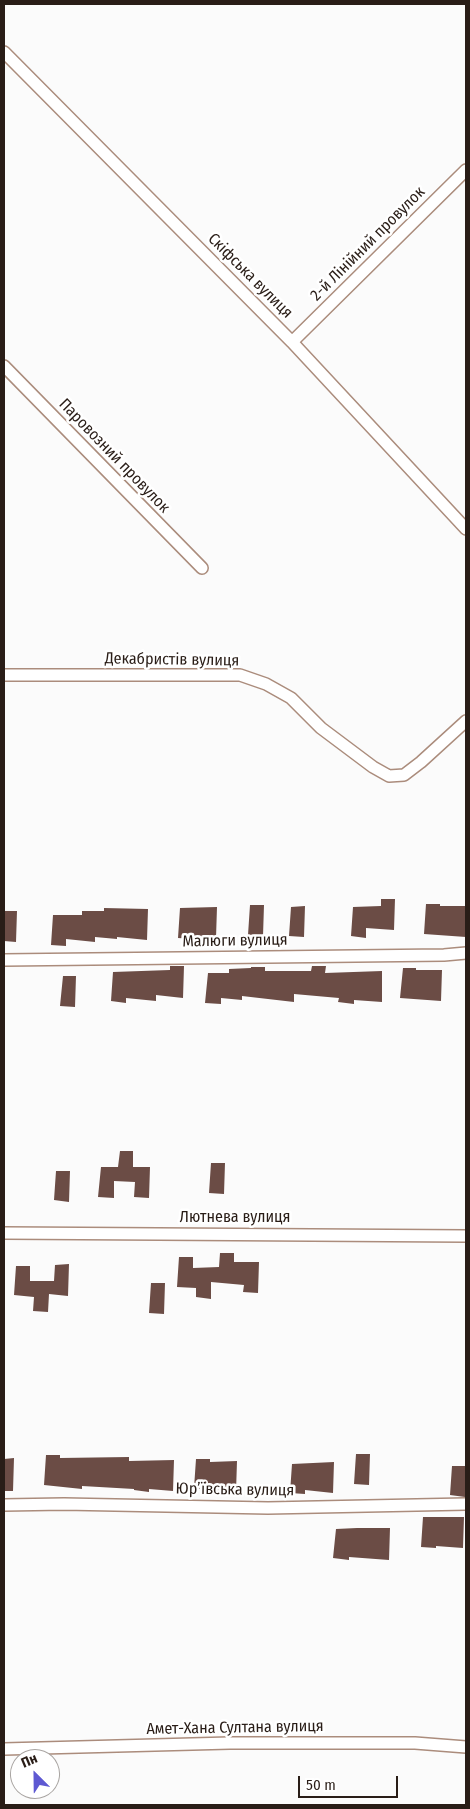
<!DOCTYPE html>
<meta charset="utf-8">
<style>
body{margin:0}
#map{position:relative;width:470px;height:1809px;overflow:hidden;background:#fbfbfb;font-family:"Fira Sans Condensed",sans-serif}
canvas{display:block}
.frame{position:absolute;inset:0;border:5px solid #291d17;pointer-events:none}
.north{position:absolute;left:10px;top:1749px;width:50px;height:50px;box-sizing:border-box;background:#fff;border:1px solid #a9a5a2;border-radius:50%;rotate:337deg;font-size:14px;font-weight:700;line-height:20px;text-align:center;color:#291d17}
.north::after{content:'';display:block;margin:auto;width:18px;height:22px;background:#5e59d2;clip-path:polygon(50% 0,100% 100%,50% 72%,0 100%)}
.scale{position:absolute;left:298px;top:1776px;width:100px;height:22px;box-sizing:border-box;border:2px solid #291d17;border-top:0;padding-left:6px;font-size:15px;line-height:18px;white-space:nowrap;color:#291d17;-webkit-text-stroke:4px #fff;paint-order:stroke}
</style>
<div id="map">
<canvas width="470" height="1809"></canvas>
<div class="frame"></div>
<div class="north">Пн</div>
<div class="scale">50 m</div>
</div>
<script>
const ctx = document.querySelector('canvas').getContext('2d');
ctx.lineJoin = 'round';
function fillPath(path, color) { ctx.fillStyle = color; ctx.fill(path, 'evenodd'); }
function stroke(path, color, width, dash) { ctx.strokeStyle = color; ctx.lineWidth = width; ctx.lineCap = dash ? 'butt' : 'round'; ctx.setLineDash(dash || []); ctx.stroke(path); }
function label(font, color, halo, rows, align = 'center') {
  ctx.font = font + ' "Fira Sans Condensed",sans-serif'; ctx.lineWidth = 5; ctx.setLineDash([]); ctx.textBaseline = 'middle'; ctx.strokeStyle = halo; ctx.fillStyle = color; for (const [text, x, y, turn = 0] of rows) {
    ctx.save(); ctx.translate(x, y); ctx.rotate((+turn || 0) * Math.PI / 180); ctx.textAlign = isNaN(turn) ? turn : align; if (halo) ctx.strokeText(text, 0, 0); ctx.fillText(text, 0, 0); ctx.restore();
  }
}
fillPath(new Path2D(`
 M381 899H395L394 930 366 928V938L351 936 353 907 381 906Z
 M426 904H440V906H466V937L424 934Z
 M250 905H264L263 936 248 935Z
 M305 906 304 937 289 936 291 907Z
 M217 907 216 938 193 936V939L178 938 180 908Z
 M104 908 148 909 147 940 117 937V939L95 937V942L66 939V946L51 945 53 915H82V911H104Z
 M4 911H17L16 942 4 941Z
 M170 966H184L183 998 156 995V1001L126 998V1003L111 1001 113 972 170 970Z
 M312 966H326L325 973 382 971V1002L354 1000V1004L338 1002 339 998 294 994V1002L242 996V1000L221 998V1004L205 1003 208 973H229V969L251 968V967H265V971H311Z
 M403 968H416V970H442L441 1001 400 998Z
 M63 976H76L75 1007 60 1006Z
 M120 1151H133V1167H150L149 1198 134 1197 135 1182 114 1181V1198L98 1197 101 1167H118Z
 M211 1163H225L224 1194 209 1193Z
 M56 1171H70L69 1202 54 1200Z
 M220 1253H234V1262H259L258 1293 243 1292 244 1285 211 1282V1299L196 1297V1288L177 1287 179 1257H193V1268L219 1267Z
 M69 1264 68 1296 49 1294 48 1312 33 1311 34 1297 14 1295 16 1266H30V1281H54L55 1265Z
 M151 1283H165L164 1314 149 1313Z
 M356 1454H370L369 1485 354 1484Z
 M46 1455H60V1458L129 1457V1461L174 1460 173 1491 149 1489V1492L134 1490V1489L82 1486V1489L44 1485Z
 M14 1458 13 1491H4V1459Z
 M196 1459H210V1462L237 1461 236 1492 194 1488Z
 M334 1462 333 1493 305 1490V1494L290 1493 292 1464Z
 M452 1466H466L465 1497 450 1495Z
 M423 1517H464L463 1548 436 1546V1548L421 1547Z
 M357 1528H390L389 1560 349 1557V1560L333 1558 336 1529Z`), '#6b4c45');
const minor = new Path2D(`
 M4 52 292 342 466 529
 M292 342 466 170
 M4 366 202 568
 M4 675H240L266 684 291 698 321 728 373 767 389 776 404 775 421 762 466 721
 M4 960 444 955 466 953
 M4 1233 466 1236
 M4 1505 64 1504 268 1508 466 1504
 M4 1749 230 1743H415L466 1747`);
stroke(minor, '#ab8c7c', 14);
stroke(minor, '#fff', 11);
label('16px', '#291d17', '#fff', [
 ["2-й Лінійний провулок",368,244,-45],
 ["Скіфська вулиця",250,276,45],
 ["Паровозний провулок",114,456,46],
 ["Декабристів вулиця",172,660,1],
 ["Малюги вулиця",235,941,-1],
 ["Лютнева вулиця",235,1218],
 ["Юр’ївська вулиця",235,1490,1],
 ["Амет-Хана Султана вулиця",235,1728,-1]
]);
</script>
